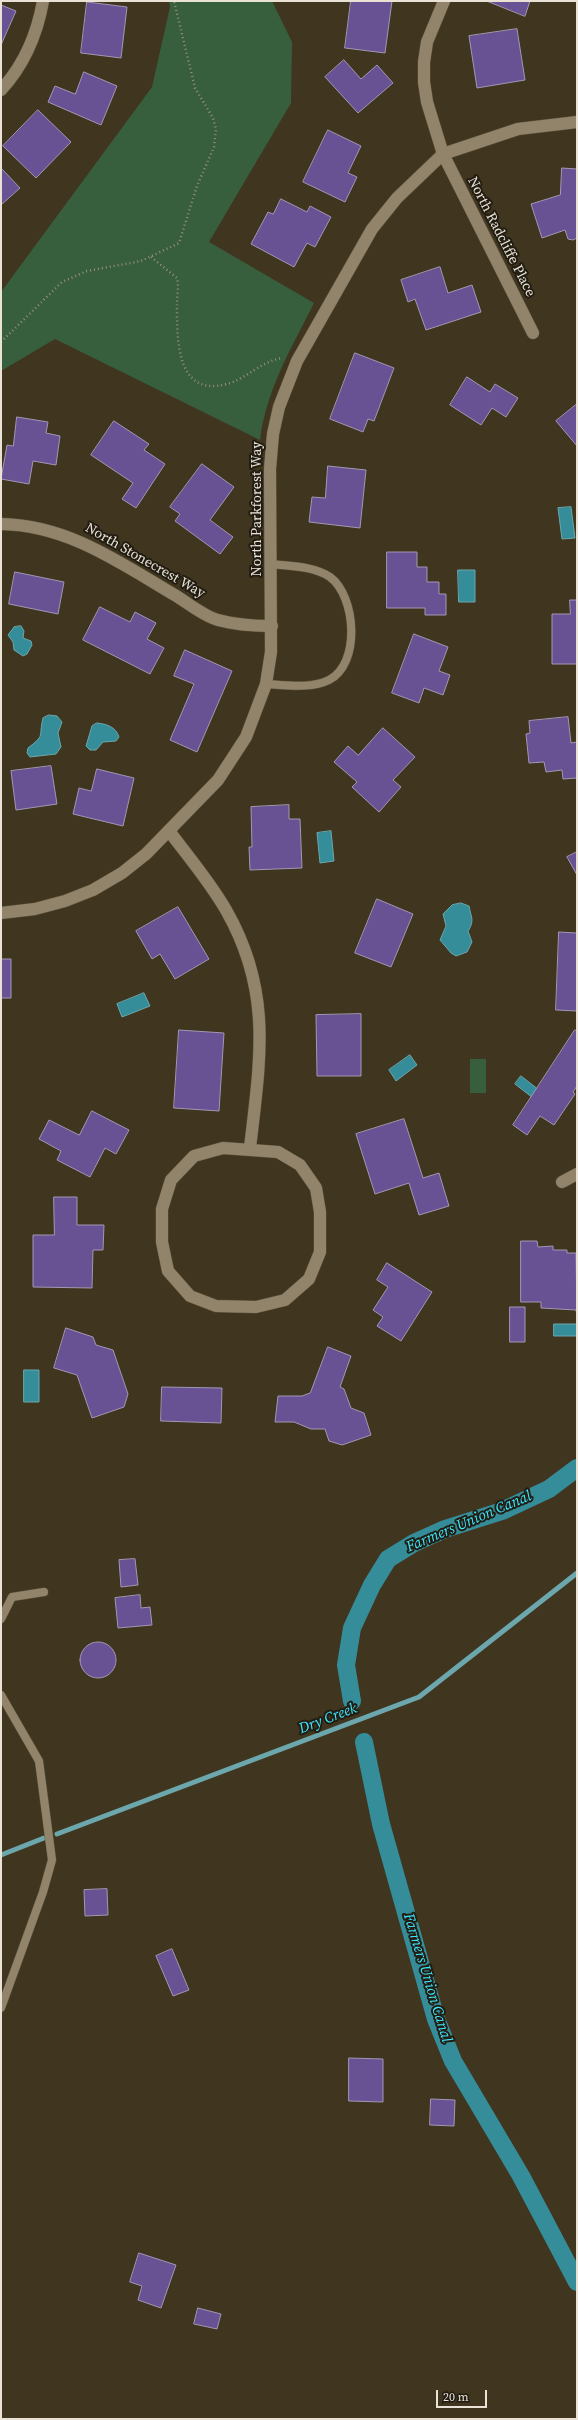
<!DOCTYPE html>
<style>
body{margin:0}
#map{position:relative;width:578px;height:2420px;overflow:hidden;background:#40351e;font-family:"Source Serif 4",serif}
canvas{display:block}
.frame{position:absolute;inset:0;border:2px solid #eae3d5;pointer-events:none}
.scale{position:absolute;left:436px;top:2390px;width:51px;height:18px;box-sizing:border-box;border:2px solid #eae3d5;border-top:0;padding-left:5px;font-size:12px;line-height:14px;white-space:nowrap;color:#eae3d5;-webkit-text-stroke:3px #221d13;paint-order:stroke}
</style>
<div id="map">
<canvas width="578" height="2420"></canvas>
<div class="frame"></div>
<div class="scale">20 m</div>
</div>
<script>
const ctx = document.querySelector('canvas').getContext('2d');
ctx.lineJoin = 'round';
function fillPath(path, color) { ctx.fillStyle = color; ctx.fill(path, 'evenodd'); }
function stroke(path, color, width, dash) { ctx.strokeStyle = color; ctx.lineWidth = width; ctx.lineCap = dash ? 'butt' : 'round'; ctx.setLineDash(dash || []); ctx.stroke(path); }
function label(font, color, halo, rows, align = 'center') {
  ctx.font = font + ' "Source Serif 4",serif'; ctx.lineWidth = 4; ctx.setLineDash([]); ctx.textBaseline = 'middle'; ctx.strokeStyle = halo; ctx.fillStyle = color; for (const [text, x, y, turn = 0] of rows) {
    ctx.save(); ctx.translate(x, y); ctx.rotate((+turn || 0) * Math.PI / 180); ctx.textAlign = isNaN(turn) ? turn : align; if (halo) ctx.strokeText(text, 0, 0); ctx.fillText(text, 0, 0); ctx.restore();
  }
}
fillPath(new Path2D(`
 M169 1H272L292 42 291 103 209 242 314 303C292 347 266 390 260 440L55 339 1 371V292L152 87 170 7Z
 M470 1059H486V1093H470Z`), '#375f3d');
const water = new Path2D(`
 M571 507 575 538 562 539 558 508Z
 M458 570H475V602H459Z
 M21 626 24 631 23 638 31 641 32 645 27 654 23 656 14 650 13 642 8 635 14 627Z
 M49 715 57 716 62 722 58 733 61 747 56 754 30 757 27 753 28 748C46 734 38 738 43 718Z
 M97 723C107 724 116 727 119 737L116 741 103 742 96 750H90L86 746 92 726Z
 M331 831 334 861 320 863 317 833Z
 M461 903 469 906C471 917 475 921 468 931L472 942 467 952 456 956 451 953 440 940 446 926 443 914 452 905Z
 M144 993 150 1006 122 1017 117 1004Z
 M410 1055 417 1065 396 1081 389 1070Z
 M521 1076 539 1090 533 1098 515 1084Z
 M554 1324H577V1336H554Z
 M24 1370H39V1402H24Z`);
fillPath(water, '#358d9a');
stroke(water, '#6ba7ac', 1);
stroke(new Path2D(`
 M57 1834 419 1697 577 1573
 M1 1855 44 1838`), '#6ba7ac', 5);
stroke(new Path2D(`
 M352 1701 346 1665 352 1628 372 1585 388 1559 414 1543 445 1529 502 1511 549 1489 577 1468
 M364 1742 381 1824 436 2019 453 2061 521 2176 577 2282`), '#358d9a', 18);
const building = new Path2D(`
 M351 1H392L385 53 345 48Z
 M487 1H530L525 16Z
 M87 2 127 7 121 58 81 53Z
 M1 5 16 11 1 45Z
 M517 29 525 80 477 88 469 36Z
 M344 60 361 79 377 65 393 83 358 113 325 77Z
 M84 72 117 86 101 125 48 102 55 86 75 94Z
 M38 110 71 142 36 178 3 146Z
 M328 130 361 146 348 173 357 177 345 202 303 182Z
 M1 168 20 188 1 205Z
 M562 168 577 169V238L573 240 568 239 565 230 542 238 531 204 560 195Z
 M281 199 307 212 310 206 331 217 315 247 307 243 294 267 251 244 268 212 273 214Z
 M440 267 448 293 472 285 481 312 426 330 415 299 408 302 401 280Z
 M355 353 394 368 374 421 368 419 363 432 330 419Z
 M467 377 490 392 495 384 518 398 506 417 492 408 481 425 450 405Z
 M577 404V446L556 421Z
 M17 417 48 422 46 433 60 436 56 465 33 461 29 484 1 479 7 445 13 446Z
 M114 421 149 444 144 450 165 464 136 508 122 499 133 483 91 455Z
 M202 464 234 487 210 520 233 537 220 554 175 521 180 514 170 507Z
 M328 466 366 470 360 528 309 522 312 497 325 498Z
 M387 552H417V567H427V582H439V594H446V615H425V608H387Z
 M15 572 64 582 58 614 9 604Z
 M570 600H577V664H552V614H570Z
 M100 607 130 622 135 612 156 623 147 639 164 648 150 674 83 640Z
 M414 634 448 647 439 671 450 675 443 695 424 688 419 703 392 693Z
 M185 650 232 671 197 752 170 740 194 684 174 676Z
 M568 717 571 743 577 742V778L563 779 562 770 546 772 544 762 529 763 526 734 530 733 529 721Z
 M383 728 415 757 393 780 401 787 379 812 352 787 357 782 334 762 348 746 358 755Z
 M51 766 57 804 16 810 11 771Z
 M97 769 134 778 123 826 73 814 79 788 91 791Z
 M289 805V819H300L302 868 250 870 249 847H252L251 807Z
 M577 852V875L567 857Z
 M377 899 413 914 391 967 355 953Z
 M178 907 209 959 175 979 160 954 152 959 136 931Z
 M559 932 577 933V1011L556 1010Z
 M1 959H11V998H1Z
 M361 1014V1076H317L316 1015Z
 M179 1030 224 1033 219 1111 174 1108Z
 M575 1030 577 1031V1086L573 1092 575 1094 554 1125 540 1116 527 1135 513 1125Z
 M92 1111 129 1130 116 1154 105 1148 90 1177 57 1160 61 1151 39 1139 49 1120 79 1135Z
 M404 1119 423 1178 439 1173 449 1206 419 1215 409 1183 375 1194 356 1134Z
 M54 1197H77V1225H104L103 1250H93L92 1288 33 1287V1235H54Z
 M521 1241H537L538 1247 553 1246V1250H567V1253H576L577 1316 576 1310 541 1308V1302H521Z
 M387 1263 432 1292 401 1341 377 1326 383 1317 373 1310 388 1287 377 1280Z
 M510 1307H525V1342H510Z
 M66 1328 93 1337 96 1345 113 1350 128 1394 124 1407 92 1418 77 1375 54 1368Z
 M328 1347 351 1356 340 1387 344 1389 351 1408 364 1413 371 1435 342 1445 329 1441 325 1429H311L294 1422H275L278 1396H302L310 1393Z
 M162 1387 222 1388 221 1423 161 1421Z
 M135 1559 138 1585 121 1587 119 1560Z
 M140 1595 141 1608 150 1607 152 1625 118 1628 115 1598Z
 M80 1660a18 18 0 1 1 36 0a18 18 0 1 1-36 0Z
 M107 1889 108 1915 85 1916 84 1890Z
 M172 1949 189 1990 173 1996 156 1956Z
 M349 2058 383 2059V2102L349 2101Z
 M431 2099 455 2100 454 2126 430 2125Z
 M139 2253 176 2265 161 2308 138 2300 142 2286 130 2282Z
 M198 2308 221 2314 217 2329 194 2324Z`);
fillPath(building, '#695294');
stroke(building, '#a198b3', 1);
const service = new Path2D(`
 M266 684C286 685 311 689 329 680 361 664 356 596 330 577 314 566 290 566 271 564
 M1 1619 12 1597 44 1592
 M1 1695 39 1761 52 1860 43 1892 1 2008`);
const minor = new Path2D(`
 M444 1 427 42 424 62V82L427 102 443 154 533 333
 M1 90C25 64 37 35 43 1
 M1 524C67 525 119 562 173 594 187 602 203 616 218 620 236 625 254 626 272 626
 M169 831C188 856 210 882 226 910 273 992 260 1060 250 1148
 M223 1148 278 1152 300 1165 316 1188 320 1212V1252L309 1279 285 1300 256 1307 216 1306 190 1296 168 1271 162 1242V1209L171 1180 194 1156Z
 M562 1182 577 1174`);
const tertiary = new Path2D(`
 M1 913 35 909 65 901 93 890 122 873 146 854 218 780 246 737 266 684 271 652 270 469 273 434 279 407 297 361 372 229 397 198 443 154 518 129 577 122`);
stroke(service, '#5e543f', 9);
stroke(minor, '#5e543f', 13);
stroke(tertiary, '#5e543f', 13);
stroke(new Path2D(`
 M151 257 177 278C179 286 177 295 177 303 177 337 175 398 227 384 246 379 263 360 283 358
 M1 342 62 282 87 271 141 261 179 243 197 186 214 147 216 129 213 118 195 88 174 1`), '#978e7c', 2.5, [1, 3]);
stroke(service, '#91846a', 8);
stroke(minor, '#91846a', 12);
stroke(tertiary, '#91846a', 12);
label('14px', '#eae3d5', '#221d13', [
 ["North Radcliffe Place",501,237,63],
 ["North Parkforest Way",257,509,-90],
 ["North Stonecrest Way",145,561,30]
]);
label('italic 15px', '#3ce6ff', '#221d13', [
 ["Farmers Union Canal",469,1522,-23],
 ["Dry Creek",328,1719,-21],
 ["Farmers Union Canal",427,1978,73]
]);
</script>
